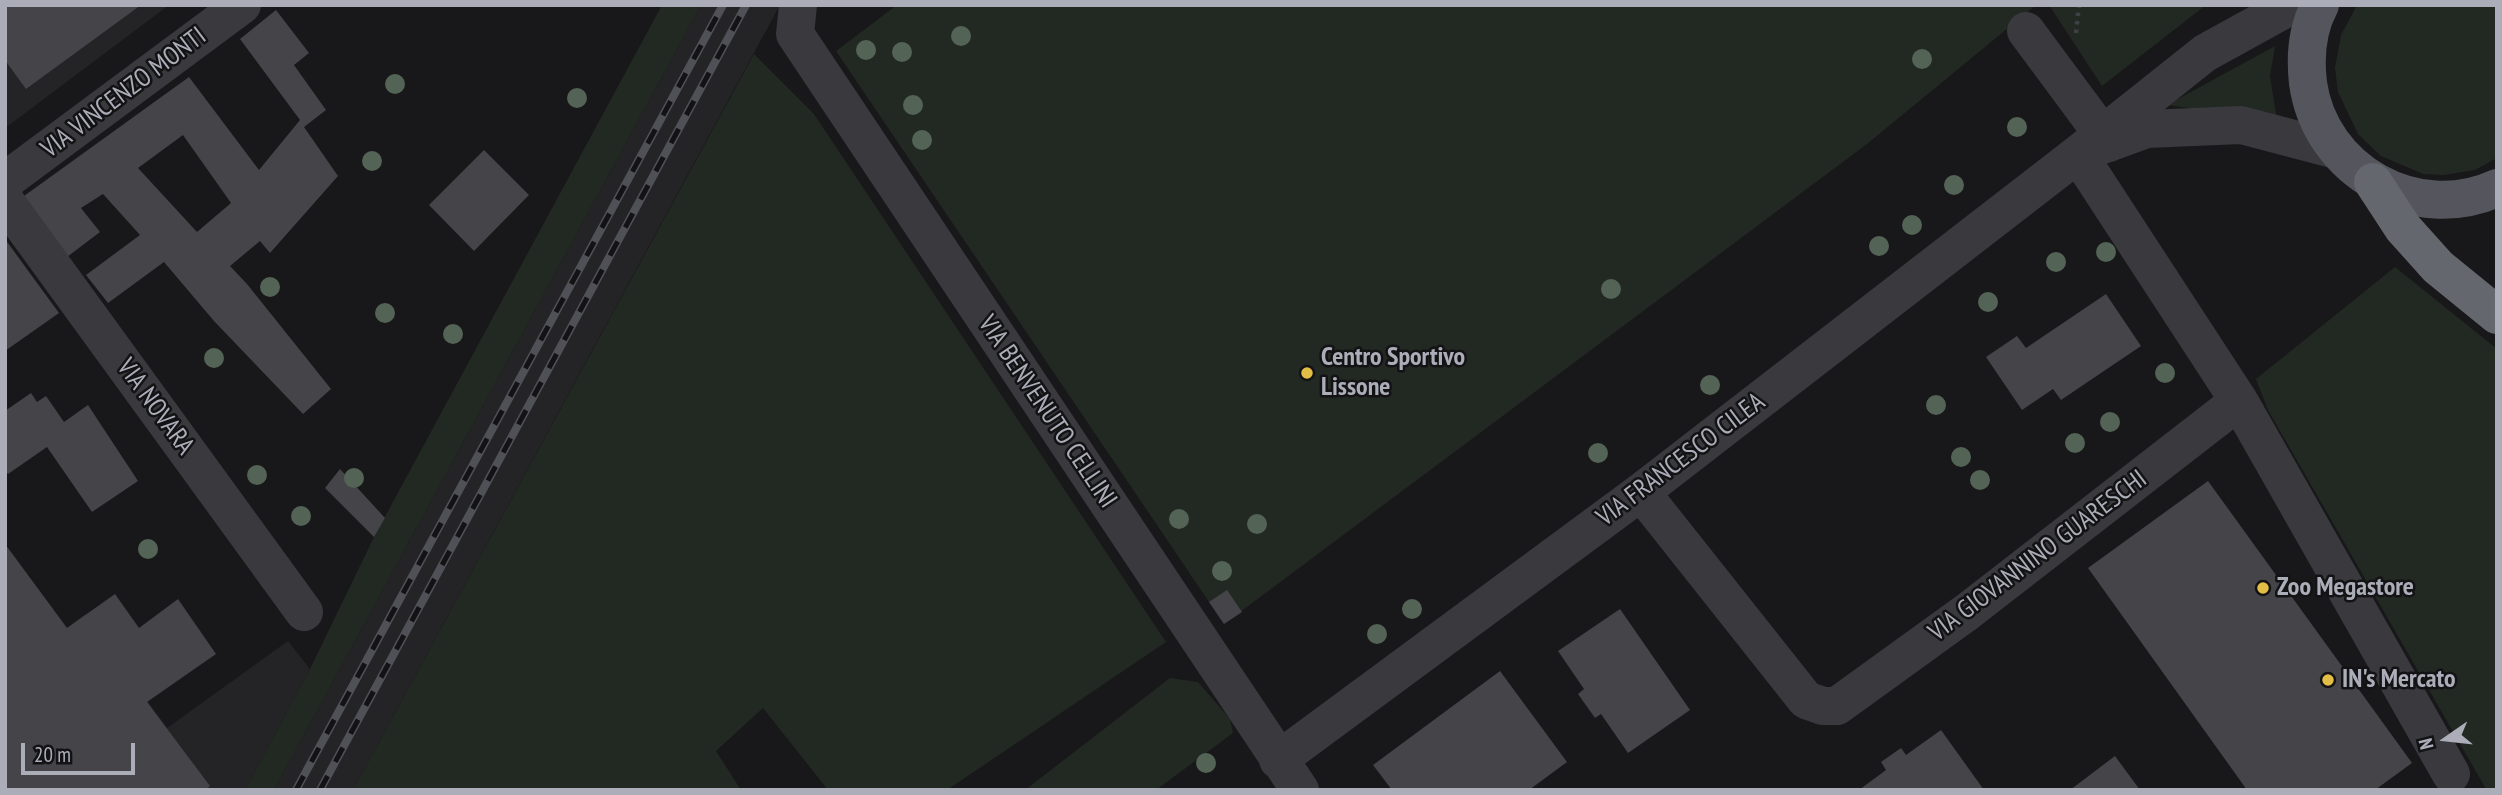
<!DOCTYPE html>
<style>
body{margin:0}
#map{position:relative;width:2502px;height:795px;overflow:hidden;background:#181719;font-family:"PT Sans Narrow",sans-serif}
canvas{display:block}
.frame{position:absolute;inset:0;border:7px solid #abadb8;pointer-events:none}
.north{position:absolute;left:2411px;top:704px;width:70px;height:70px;-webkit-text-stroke:5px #131214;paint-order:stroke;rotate:256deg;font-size:19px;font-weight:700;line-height:28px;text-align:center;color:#abadb8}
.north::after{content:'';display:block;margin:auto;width:24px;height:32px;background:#abadb8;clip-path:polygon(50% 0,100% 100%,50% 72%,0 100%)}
.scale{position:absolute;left:21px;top:743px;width:114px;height:32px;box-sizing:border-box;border:4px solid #abadb8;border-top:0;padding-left:9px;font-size:21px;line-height:24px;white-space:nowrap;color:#abadb8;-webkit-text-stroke:5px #131214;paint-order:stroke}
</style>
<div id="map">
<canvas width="2502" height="795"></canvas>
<div class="frame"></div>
<div class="north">N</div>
<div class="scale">20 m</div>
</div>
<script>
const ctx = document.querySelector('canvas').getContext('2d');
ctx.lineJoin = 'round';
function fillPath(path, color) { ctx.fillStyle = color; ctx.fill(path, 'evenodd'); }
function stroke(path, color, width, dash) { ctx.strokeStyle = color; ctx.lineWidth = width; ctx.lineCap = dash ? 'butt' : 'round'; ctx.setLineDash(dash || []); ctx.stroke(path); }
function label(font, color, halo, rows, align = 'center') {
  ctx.font = font + ' "PT Sans Narrow",sans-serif'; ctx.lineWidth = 5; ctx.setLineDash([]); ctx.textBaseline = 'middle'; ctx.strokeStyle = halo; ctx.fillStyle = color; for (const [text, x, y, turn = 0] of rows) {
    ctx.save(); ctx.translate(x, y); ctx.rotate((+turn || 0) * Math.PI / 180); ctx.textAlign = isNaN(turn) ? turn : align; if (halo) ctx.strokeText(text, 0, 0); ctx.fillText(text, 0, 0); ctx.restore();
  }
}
fillPath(new Path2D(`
 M5 5H169L8 126H5Z
 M701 5H780L353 790H274Z
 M5 544 67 628 85 614 167 728 288 641 310 669 245 790H5Z`), '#242426');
fillPath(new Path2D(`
 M662 5H701L274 790H245L310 669 374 537Z
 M897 5H2036L1867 144 1224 624 836 51Z
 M2049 5H2206L2102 86Z
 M2357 5H2497V158L2475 170 2444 175 2423 174 2381 156 2358 134 2338 92 2335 68 2341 35Z
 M2275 46 2270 76 2277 120 2167 105Z
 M754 54 814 114 1166 642 947 790H828L763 708 716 751 741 790H353Z
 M2395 267 2497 349V790L2486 789 2268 410 2256 379Z
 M1170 678 1198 682 1230 719 1233 733 1156 790H1025Z`), '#222923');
fillPath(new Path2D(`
 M5 5H141L26 89 5 60Z
 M276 10 309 53 294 65 326 110 304 127 338 176 270 253 260 241 230 266 247 284 331 389 303 414 214 321 164 262 108 303 86 275 140 235 103 194 81 208 100 232 67 257 24 196 189 77 259 170 300 120 240 39ZM183 135 231 203 197 232 138 168Z
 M484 150 529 195 474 251 429 205Z
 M5 239 59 313 5 351Z
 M2106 294 2141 346 2061 400 2053 389 2022 410 1986 357 2017 336 2026 348Z
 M31 393 37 402 46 396 64 422 88 405 138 481 92 512 47 447 8 474 5 470V411Z
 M340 469 385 518 374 537 325 488Z
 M2208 481 2412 763 2375 790H2247L2088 568Z
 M5 544 67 628 115 594 139 628 178 599 216 654 147 702 210 786 205 790H5Z
 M1227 590 1242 612 1224 624 1209 602Z
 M1620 609 1690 710 1628 753 1601 714 1595 718 1578 694 1584 689 1558 651Z
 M1500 671 1567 762 1529 790H1392L1373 765Z
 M1941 730 1984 790H1859L1886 770 1881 762 1901 748 1906 755Z
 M2115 756 2140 790H2070Z`), '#454549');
stroke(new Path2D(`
 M2076 33 2079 5`), '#3f4045', 4.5, [3.5, 5]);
stroke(new Path2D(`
 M798 5 795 34 1300 790
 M2026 31 2109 143
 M2103 145 2147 129 2241 125 2336 150
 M5 181 242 5
 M5 201 304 612
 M2239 401 2451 774
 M1641 492 1806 700 1823 706H1837L1967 612 2239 401 2078 154
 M1278 760 1641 492 2078 154 2205 53 2292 5`), '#39393e', 38);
stroke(new Path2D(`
 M2320 5C2307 29 2305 57 2308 83 2320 171 2416 225 2497 188`), '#55565d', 38);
stroke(new Path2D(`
 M2373 182 2403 228 2438 267 2497 315`), '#65676e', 38);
const rail = new Path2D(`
 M296 790 723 5
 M320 790 746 5`);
stroke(rail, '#505157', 8);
stroke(rail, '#131214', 5, [16]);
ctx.fillStyle = '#536356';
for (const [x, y] of [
 [961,36],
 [866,50],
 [902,52],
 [1922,59],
 [395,84],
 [577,98],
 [913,105],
 [2017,127],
 [922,140],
 [372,161],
 [1954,185],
 [1912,225],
 [1879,246],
 [2106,252],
 [2056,262],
 [270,287],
 [1611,289],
 [1988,302],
 [385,313],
 [453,334],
 [214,358],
 [2165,373],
 [1710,385],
 [1936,405],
 [2110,422],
 [2075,443],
 [1598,453],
 [1961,457],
 [257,475],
 [354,478],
 [1980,480],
 [301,516],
 [1179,519],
 [1257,524],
 [148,549],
 [1222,571],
 [1412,609],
 [1377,634],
 [1206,763]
]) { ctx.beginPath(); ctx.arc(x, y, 10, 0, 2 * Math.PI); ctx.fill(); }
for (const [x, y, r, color] of [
 [1307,373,7,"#e3be46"],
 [2263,588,7,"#e3be46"],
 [2328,680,7,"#e3be46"]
]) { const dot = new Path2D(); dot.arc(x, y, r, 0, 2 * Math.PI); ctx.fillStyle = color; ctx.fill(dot); stroke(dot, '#131214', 2.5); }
label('26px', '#abadb8', '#131214', [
 ["VIA VINCENZO MONTI",124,93,-37],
 ["VIA NOVARA",155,407,54],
 ["VIA BENVENUTO CELLINI",1047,412,56],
 ["VIA FRANCESCO CILEA",1681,460,-37],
 ["VIA GIOVANNINO GUARESCHI",2038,556,-37]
]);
label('bold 26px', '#abadb8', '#131214', [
 ["Centro Sportivo",1321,358],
 ["Lissone",1321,388],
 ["Zoo Megastore",2277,588],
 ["IN's Mercato",2342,680]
], 'left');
</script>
